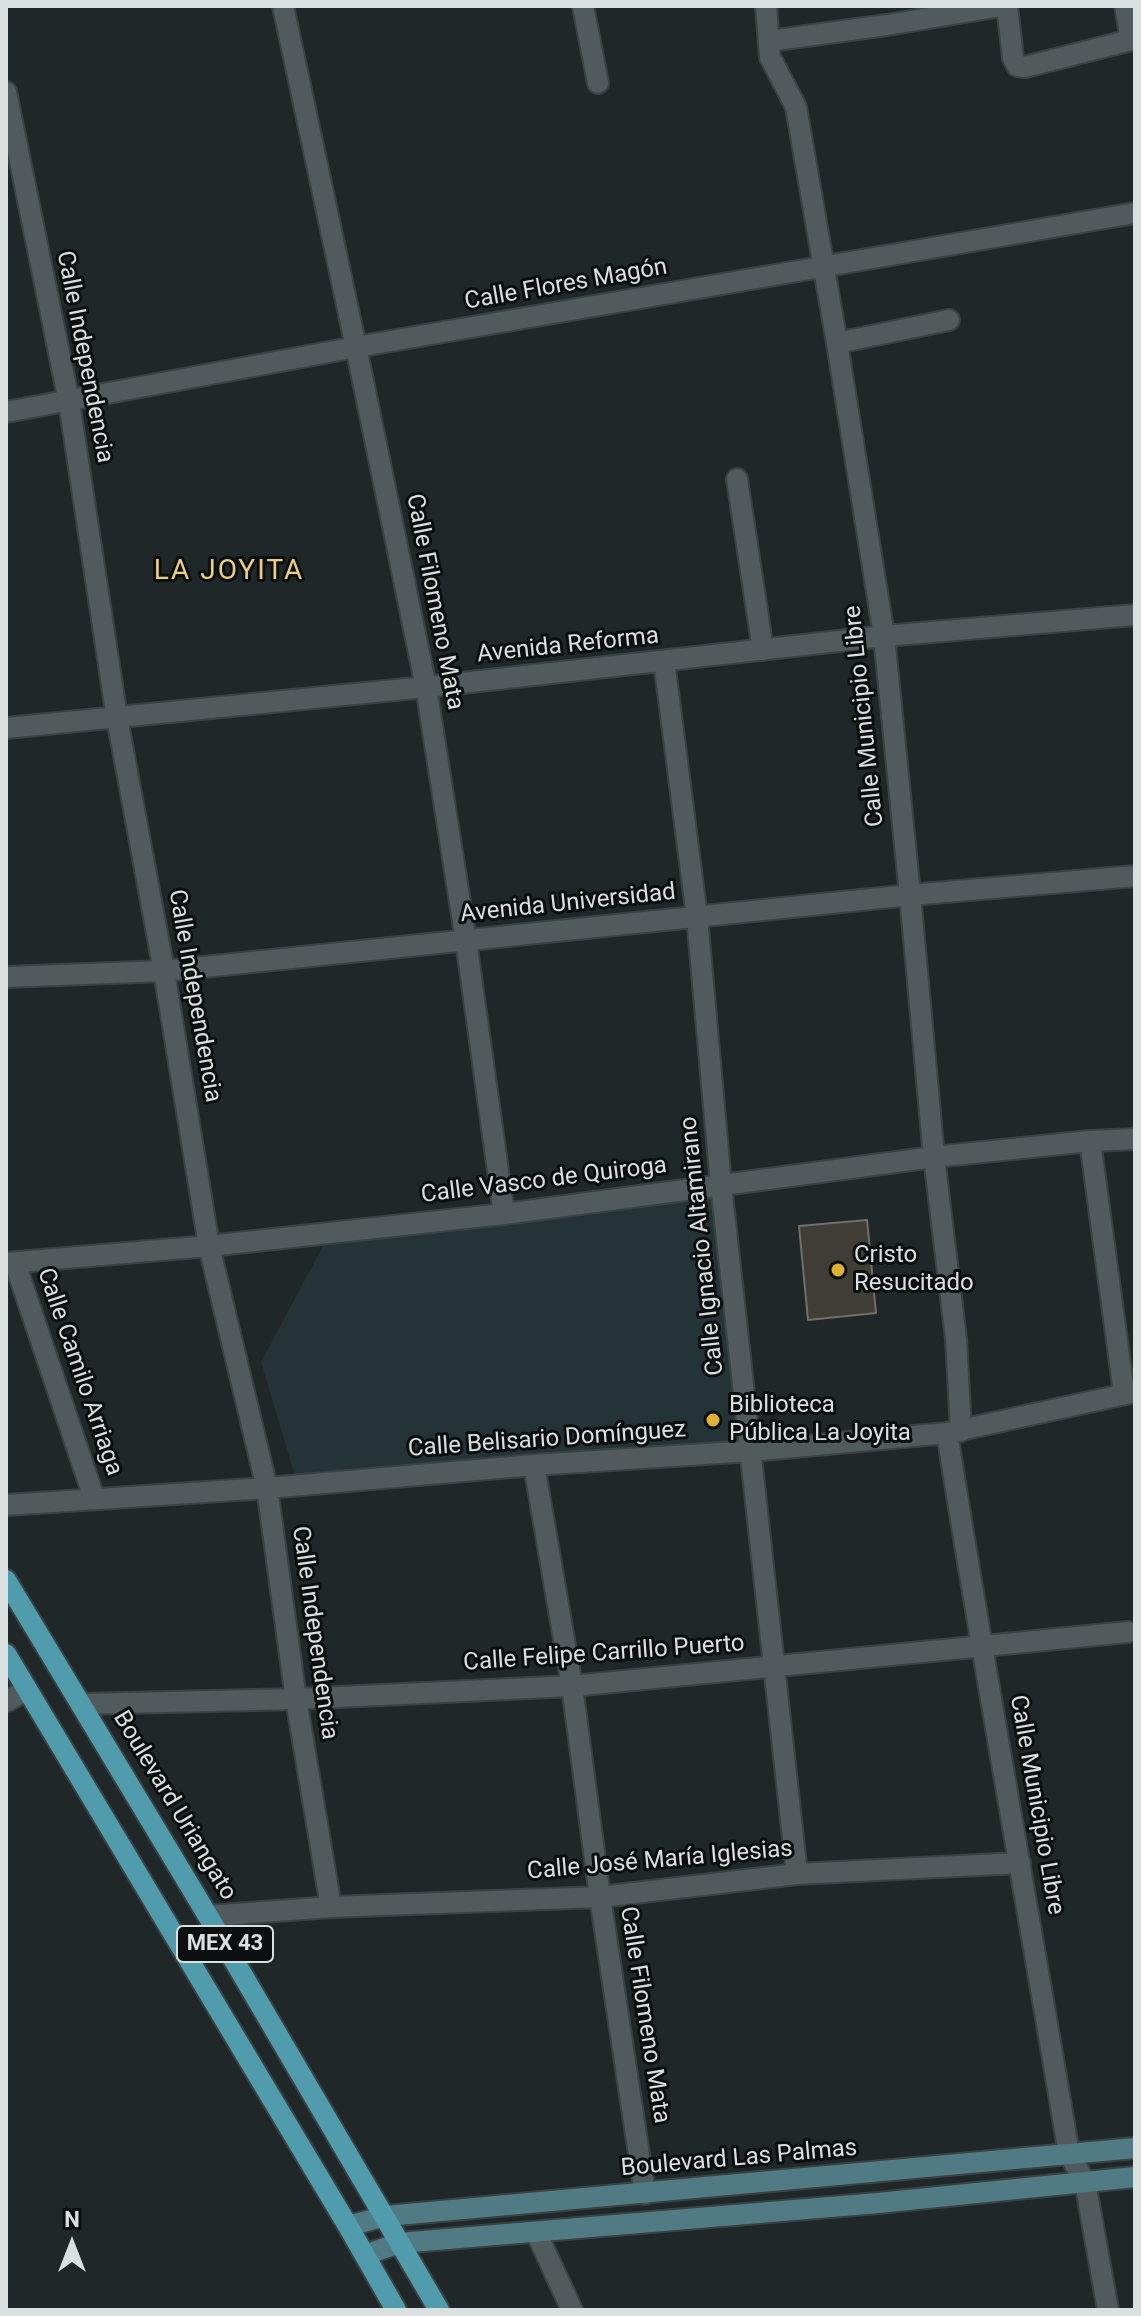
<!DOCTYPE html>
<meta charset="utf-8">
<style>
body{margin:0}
#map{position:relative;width:1141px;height:2316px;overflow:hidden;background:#1f2729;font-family:Roboto,sans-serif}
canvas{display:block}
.frame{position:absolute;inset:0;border:8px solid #dadfe0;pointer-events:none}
.north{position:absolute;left:32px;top:2204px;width:80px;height:80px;-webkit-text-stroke:6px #0c0f10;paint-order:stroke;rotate:0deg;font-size:22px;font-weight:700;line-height:32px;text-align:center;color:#dadfe0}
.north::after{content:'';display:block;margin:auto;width:28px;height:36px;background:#dadfe0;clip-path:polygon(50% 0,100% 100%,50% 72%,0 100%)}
</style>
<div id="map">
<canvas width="1141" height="2316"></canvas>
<div class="frame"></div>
<div class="north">N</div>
</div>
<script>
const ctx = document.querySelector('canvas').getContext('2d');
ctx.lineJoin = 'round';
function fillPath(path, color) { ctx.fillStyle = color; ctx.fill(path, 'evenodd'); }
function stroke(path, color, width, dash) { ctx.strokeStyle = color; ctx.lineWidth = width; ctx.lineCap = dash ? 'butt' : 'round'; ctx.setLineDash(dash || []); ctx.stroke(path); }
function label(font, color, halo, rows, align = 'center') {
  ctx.font = font + ' Roboto,sans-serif'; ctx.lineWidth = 6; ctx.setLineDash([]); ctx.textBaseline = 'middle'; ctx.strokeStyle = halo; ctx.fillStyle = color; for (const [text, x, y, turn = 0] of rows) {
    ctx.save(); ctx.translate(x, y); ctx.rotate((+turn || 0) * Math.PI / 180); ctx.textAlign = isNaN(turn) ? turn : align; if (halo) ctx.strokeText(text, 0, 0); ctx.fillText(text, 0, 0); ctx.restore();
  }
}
fillPath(new Path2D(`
 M721 1185 751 1451 298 1486 261 1362 330 1233Z`), '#243336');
const building = new Path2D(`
 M867 1220 876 1313 808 1320 799 1226Z`);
fillPath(building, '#403d36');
stroke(building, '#726f68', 2);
const street = new Path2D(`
 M283 6 356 347 426 687 466 941 504 1214
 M583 6 598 83
 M766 6 770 57 796 107 837 343 884 636 910 895 934 1157 956 1339 961 1431
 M1007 6 1013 58 1017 66 1025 67 1135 39
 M1125 6 1131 40
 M769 41 887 25 1001 6
 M6 92 69 402 117 718 164 971 209 1246 267 1488 296 1699 331 1907
 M837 343 949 320
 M6 412 356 347 1135 213
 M737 479 763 650
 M664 661 697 917 721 1185 797 1874
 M6 728 426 687 884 636 1135 615
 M6 977 164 971 910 895 1135 876
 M1090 1141 1124 1393
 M6 1263 209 1246 504 1214 934 1157 1090 1141 1135 1139
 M15 1263 94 1498
 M947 1433C985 1674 1029 1914 1069 2154L1085 2182 1108 2310
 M534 1465 572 1686 600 1897 645 2194
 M6 1505 267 1488 534 1465 751 1451 947 1433 1135 1392
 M6 1702 26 1690
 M82 1704 296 1699 572 1686 1128 1632
 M208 1916 331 1907 600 1897 797 1874 1020 1863
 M536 2232 572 2310`);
const secondary = new Path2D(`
 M348 2226 386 2216 1135 2148
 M365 2255 399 2243 878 2203 1135 2177`);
const primary = new Path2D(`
 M6 1580 208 1916 439 2310
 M6 1654 348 2226 396 2310`);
stroke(street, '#3a4243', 24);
stroke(secondary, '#3a4243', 24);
stroke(primary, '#3a4243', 24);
stroke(street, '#515a5c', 20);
stroke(secondary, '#517b84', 20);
stroke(primary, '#509bac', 20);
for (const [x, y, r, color] of [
 [838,1270,8,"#deb133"],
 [713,1420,8,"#deb133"]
]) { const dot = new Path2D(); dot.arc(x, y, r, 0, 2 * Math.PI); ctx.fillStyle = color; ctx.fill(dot); stroke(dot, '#0c0f10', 3); }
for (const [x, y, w] of [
 [225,1944,96]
]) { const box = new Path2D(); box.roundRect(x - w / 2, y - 18, w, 36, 6); ctx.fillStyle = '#0c0f10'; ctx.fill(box); stroke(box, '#dadfe0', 2); }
label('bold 22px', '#dadfe0', null, [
 ["MEX 43",225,1944]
]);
label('24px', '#dadfe0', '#0c0f10', [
 ["Calle Flores Magón",566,285,-10],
 ["Calle Independencia",84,357,79],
 ["Calle Filomeno Mata",434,602,79],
 ["Avenida Reforma",568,646,-6],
 ["Calle Municipio Libre",865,716,-96],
 ["Avenida Universidad",568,904,-6],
 ["Calle Independencia",194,996,80],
 ["Calle Vasco de Quiroga",544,1181,-7],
 ["Calle Ignacio Altamirano",703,1246,-96],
 ["Calle Camilo Arriaga",79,1372,71],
 ["Calle Belisario Domínguez",547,1440,-4],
 ["Calle Independencia",314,1633,82],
 ["Calle Felipe Carrillo Puerto",604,1654,-4],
 ["Calle Municipio Libre",1036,1805,80],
 ["Boulevard Uriangato",174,1806,59],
 ["Calle José María Iglesias",660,1861,-5],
 ["Calle Filomeno Mata",644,2015,81],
 ["Boulevard Las Palmas",739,2159,-5]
]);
label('24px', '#dadfe0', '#0c0f10', [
 ["Cristo",854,1256],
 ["Resucitado",854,1284],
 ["Biblioteca",729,1406],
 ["Pública La Joyita",729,1434]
], 'left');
ctx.letterSpacing = '2px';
label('28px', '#eccd82', '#0c0f10', [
 ["LA JOYITA",229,572]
]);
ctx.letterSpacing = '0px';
</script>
